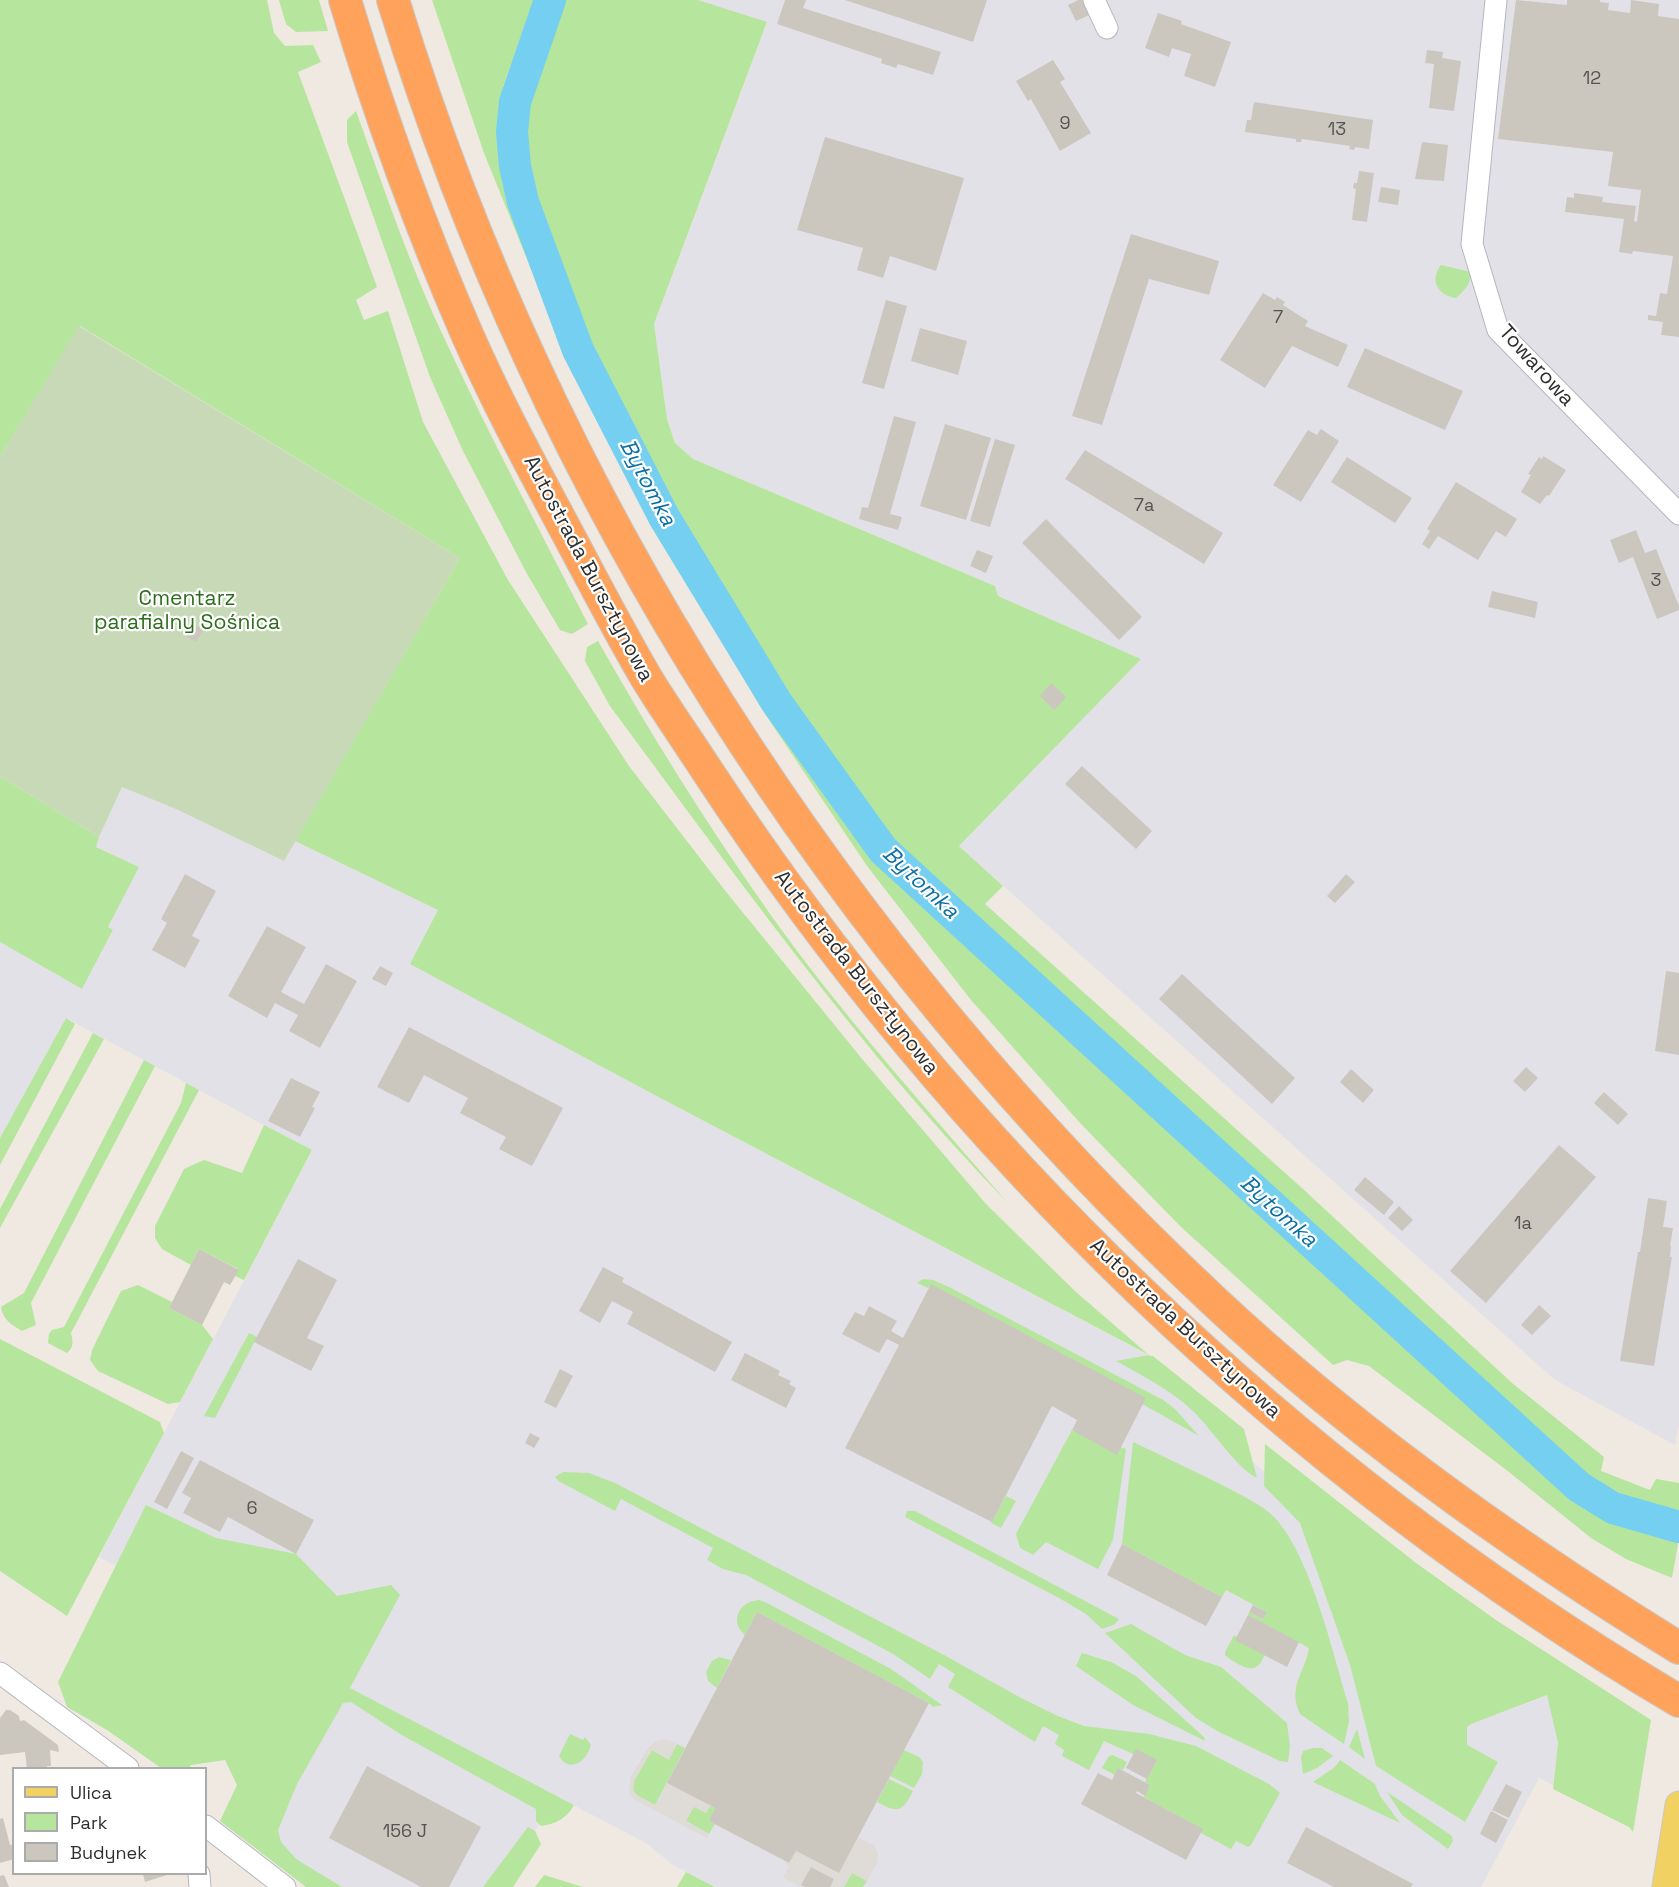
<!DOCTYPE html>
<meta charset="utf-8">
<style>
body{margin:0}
#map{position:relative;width:1679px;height:1887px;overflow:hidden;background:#efe9e1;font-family:"Space Grotesk",sans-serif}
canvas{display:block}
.legend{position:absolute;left:12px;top:1767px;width:195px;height:108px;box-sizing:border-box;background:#fff;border:2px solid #ababab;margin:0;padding:8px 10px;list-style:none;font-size:18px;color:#2e2e2e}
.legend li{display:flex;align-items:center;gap:12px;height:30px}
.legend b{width:30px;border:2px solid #ababab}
</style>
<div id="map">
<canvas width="1679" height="1887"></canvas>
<ul class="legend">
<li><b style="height:8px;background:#f2d163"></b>Ulica</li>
<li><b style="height:16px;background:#b6e59e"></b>Park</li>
<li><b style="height:16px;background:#cbc7bf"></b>Budynek</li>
</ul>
</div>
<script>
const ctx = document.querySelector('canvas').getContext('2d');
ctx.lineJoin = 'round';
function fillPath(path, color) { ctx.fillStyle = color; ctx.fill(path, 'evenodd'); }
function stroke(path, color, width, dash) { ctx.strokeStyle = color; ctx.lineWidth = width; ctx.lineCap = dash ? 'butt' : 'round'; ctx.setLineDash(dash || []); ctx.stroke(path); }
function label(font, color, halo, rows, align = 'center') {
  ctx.font = font + ' "Space Grotesk",sans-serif'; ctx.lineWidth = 4.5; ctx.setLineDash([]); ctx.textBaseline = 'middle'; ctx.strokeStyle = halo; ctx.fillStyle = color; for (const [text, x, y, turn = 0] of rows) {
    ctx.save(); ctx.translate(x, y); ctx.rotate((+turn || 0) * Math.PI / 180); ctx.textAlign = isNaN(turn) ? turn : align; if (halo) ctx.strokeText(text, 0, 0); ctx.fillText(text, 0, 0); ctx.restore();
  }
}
fillPath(new Path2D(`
 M698 0H1679V1425L1675 1445 1555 1380 959 846 1141 659 998 596 995 586 693 459 675 443 667 419 654 325 767 23Z
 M122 786 176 809 284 861 295 841 438 910 411 964 649 1092 1150 1356 1191 1404 1270 1477 1467 1744V1727L1471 1724 1548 1695 1558 1743 1553 1785 1539 1778 1481 1887H715L673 1865 646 1843 560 1798 492 1887H315L257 1843 339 1682 99 1557 312 1151 66 1018 0 1138V942L82 989 113 931 108 927 138 867 95 846Z`), '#e3e1e8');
fillPath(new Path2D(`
 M0 0H267L274 33 285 46 313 45 321 62 298 72 377 287 356 300 364 320 388 311 423 422 508 580 629 766 727 893 863 1060 986 1204 1076 1292 1150 1356H1153L1244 1429 1257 1478C1237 1469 1211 1428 1193 1411 1171 1390 1143 1376 1116 1361L1149 1355 649 1092 410 964 438 910 295 841 460 558 80 326 0 457Z
 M279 0H319L328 31 296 32 286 24Z
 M432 0H534L503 87V144L521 137 528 73 555 0H698L767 22 654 324 667 419 675 443 693 459 995 586 998 596 1141 659 959 846 1003 886 985 904 1303 1189 1512 1383 1604 1457 1601 1471 1650 1490 1656 1479 1679 1483V1538L1672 1578 1626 1559 1591 1538 1509 1472 1369 1366 1347 1360 1333 1365 1180 1226 1081 1124 971 1000 867 866 761 708 684 577 605 430 548 311 484 153Z
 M356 111C384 189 411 269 447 344 491 439 540 531 588 624L572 634 560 630 526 572 463 451 430 377 347 142V120Z
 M1441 265 1471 272C1472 283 1464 291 1456 298 1438 296 1429 280 1441 265Z
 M598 641C651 735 708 826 770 914 842 1015 926 1108 1007 1202 859 1050 736 876 610 706L585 661 587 647Z
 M0 776 99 837 96 847 139 867 108 927 113 930 82 989 0 942Z
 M66 1018 75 1024 0 1165V1138Z
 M93 1033 104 1039 0 1228V1209Z
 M144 1060 155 1066 31 1303 36 1325 22 1331C12 1325 3 1320 1 1307L24 1293Z
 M186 1083 199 1090 71 1333C73 1342 74 1347 67 1353L48 1343 49 1334 52 1330 64 1327 181 1103Z
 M264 1125 312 1150 244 1280 235 1276 238 1269 199 1249 191 1265 162 1249 155 1238V1226L184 1169 204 1160 242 1173Z
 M923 1279 933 1280 949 1287 1163 1400 1175 1409 1199 1436 931 1285 928 1288 917 1283Z
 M138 1285 172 1302 169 1308 202 1325 213 1339 180 1402 168 1404 98 1371 90 1360 92 1350 121 1291Z
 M249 1333 257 1337 215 1418 204 1416Z
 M0 1339 160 1422 164 1433 67 1616 0 1571Z
 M1072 1430 1126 1449 1113 1540 1098 1569 1046 1542 1033 1555 1020 1548 1016 1534Z
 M1133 1442C1166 1458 1199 1473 1232 1490 1246 1498 1262 1505 1274 1517 1311 1556 1332 1651 1348 1703L1349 1722 1344 1744 1300 1714C1287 1686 1305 1673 1309 1648L1248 1615 1249 1612 1263 1619 1267 1612 1226 1590 1222 1597 1122 1544Z
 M1265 1444 1416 1563 1496 1620 1651 1720 1633 1832 1629 1827 1553 1789 1558 1743 1547 1695 1471 1724 1467 1727V1745L1498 1762 1465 1822 1376 1766 1350 1665 1300 1523 1264 1486Z
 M563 1472 589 1473 615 1483 944 1655 1021 1698 1058 1716 1084 1726 1149 1734 1196 1746 1269 1784 1280 1793 1251 1845 1248 1847 1236 1841 1231 1849 1201 1833 1202 1829 1144 1797 1150 1785 1145 1782 1157 1760 1133 1754 1104 1741 1089 1770 1062 1756 1064 1750 1055 1744 1059 1735 1043 1726 1035 1742 948 1687 955 1674 939 1664 930 1679 893 1654 746 1575 723 1569 707 1560 713 1548 621 1499 615 1511 560 1482 555 1477Z
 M1006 1496 1016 1501 1001 1528 991 1523Z
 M146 1505 216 1538 296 1554 337 1596 391 1585 400 1595 350 1688 574 1805C567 1818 556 1824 541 1826L536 1821V1809L400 1734 351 1702 343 1703 297 1784 278 1830 281 1842 296 1859 342 1887H306L220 1821 237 1785 225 1760 191 1765 189 1768H161L107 1730 67 1707 58 1682Z
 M907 1511H915L1119 1619 1114 1625 1102 1629 1086 1614 1059 1598 905 1517Z
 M759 1600 767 1603 891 1669 942 1705 933 1707 929 1703 757 1612 745 1635C729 1622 739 1601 759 1600Z
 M1131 1624 1185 1655 1221 1667 1287 1723 1290 1746 1288 1762 1280 1761 1219 1732 1196 1718 1105 1633Z
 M1234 1635 1265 1655C1262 1659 1261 1665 1256 1667 1248 1672 1232 1661 1225 1655V1652Z
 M1082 1653 1111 1662 1136 1676 1204 1737 1205 1741 1133 1705 1076 1666Z
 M719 1657 731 1660 717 1688 708 1681 706 1672 712 1661Z
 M1357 1729 1365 1759 1349 1747Z
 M570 1734 583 1740 585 1737 591 1745C587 1761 570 1774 559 1756Z
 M677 1744 685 1748 655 1805 635 1794 633 1791 634 1781 652 1750 668 1759Z
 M1313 1748H1322L1333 1756 1317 1768 1303 1774 1301 1757 1303 1751Z
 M904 1750 919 1757 923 1762 922 1774 914 1788 890 1776Z
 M1113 1755 1127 1762 1123 1770 1118 1768 1115 1775 1102 1768 1109 1756Z
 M1340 1760 1375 1784 1380 1796 1400 1823 1313 1782 1335 1767Z
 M889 1779 913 1791C902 1813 897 1813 877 1802Z
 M1387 1792 1452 1836 1453 1841 1448 1849 1402 1815Z
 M694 1806 706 1813 710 1806 715 1808 709 1821 715 1824 709 1834 686 1821Z
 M528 1827 535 1831 541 1844 513 1887H483Z
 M686 1872 715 1887H677Z
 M852 1873 867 1881 863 1887H844Z
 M544 1875 583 1887H535Z`), '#b6e59e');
fillPath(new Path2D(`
 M79 326 460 558 284 861 176 809 122 787 99 837 0 776V457Z`), '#c8d9b8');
fillPath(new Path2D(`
 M665 1739 677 1744 669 1760 652 1750 634 1780 633 1790 638 1796 655 1805 667 1783 710 1806 706 1813 694 1807 686 1821 709 1834 707 1838 635 1800 630 1794 629 1790 630 1778 648 1748 656 1741Z
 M858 1837 874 1845 878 1853 877 1863 867 1881 852 1873 844 1887H830L834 1879 811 1867 800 1887 783 1877 789 1866 785 1863 786 1862 789 1863 796 1851 839 1873Z`), '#dfdcd8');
stroke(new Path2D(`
 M550 0 515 102 512 132 515 166 523 202 578 350 664 517 777 703 883 850 1579 1487 1613 1508 1679 1527`), '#75cff0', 32);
fillPath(new Path2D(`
 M785 0H806L803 8 941 52 933 75 898 64 896 68 881 63 882 59 777 24Z
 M845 0H987L973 42Z
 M1078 0H1090L1096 12 1076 21 1068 5Z
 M1516 0 1567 5V0H1600V2L1609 3 1608 10 1630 13 1631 0 1659 4 1658 16 1679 19V337L1661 335 1663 322 1648 320V315L1656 316 1660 293 1667 294 1673 256 1633 251 1632 254 1619 252 1624 219 1565 212 1567 197 1574 198V193L1603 197 1602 202 1636 206 1634 221 1637 222 1641 190 1608 186 1613 152 1498 139Z
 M1158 13 1182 21 1181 24 1231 42 1215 87 1184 76 1191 54 1172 48 1169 57 1145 48Z
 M1427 50 1443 52 1442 58 1461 61 1454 111 1429 108 1434 64 1425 63Z
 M1053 60 1065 79 1060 82 1091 133 1060 151 1031 99 1028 101 1016 81Z
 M1254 102 1373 120 1369 149 1355 147 1354 150 1349 149 1350 146 1302 139 1301 142H1296V139L1245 132 1247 120H1251Z
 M825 137 964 178 936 271 890 256 883 278 857 270 863 248 797 230Z
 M1422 142 1448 145 1444 181 1415 179Z
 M1359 171 1374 173 1367 222 1352 220 1356 189 1353 188 1354 183H1357Z
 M1381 187 1400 190 1398 205 1378 202Z
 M1131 234 1219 261 1209 295 1149 279 1102 425 1072 416Z
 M1263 293 1275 300 1277 297 1285 302 1283 305 1308 321 1305 326 1348 345 1338 367 1292 346 1265 388 1220 360Z
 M886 300 907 306 884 389 862 383Z
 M920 328 967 341 958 375 911 361Z
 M1365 348 1463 391 1445 430 1347 387Z
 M894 416 916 422 890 514 902 517 898 530 859 519 862 507 868 508Z
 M945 424 991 438 966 520 920 506Z
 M1321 429 1339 441 1301 502 1273 485 1308 430 1317 435Z
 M995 439 1015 445 990 527 970 521Z
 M1085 450 1223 533 1204 564 1065 479Z
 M1543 456 1566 470 1549 496 1547 495 1540 504 1521 492 1531 475 1528 474 1539 457 1542 459Z
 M1347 457 1412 498 1395 523 1331 482Z
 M1456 482 1517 519 1506 537 1496 531 1478 560 1438 536 1429 549 1422 544 1430 531 1427 529Z
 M1046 519 1142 617 1119 640 1022 543Z
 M1636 530 1645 553 1656 549 1679 606V610L1657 619 1633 557 1619 563 1610 540Z
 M977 550 993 556 986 573 970 566Z
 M1492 591 1538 602 1535 618 1488 607Z
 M193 624 203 630 196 642 186 636Z
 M1051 683 1066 697 1054 710 1040 696Z
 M1082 766 1152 831 1136 849 1065 784Z
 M185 874 216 891 192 936 200 940 185 968 152 950 167 923 161 919Z
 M1346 874 1355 882 1335 903 1327 896Z
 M267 926 306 947 281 992 304 1004 326 964 357 981 320 1048 289 1031 298 1015 275 1003 267 1018 228 996Z
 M380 966 393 973 386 986 372 979Z
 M1666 971 1679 973V1055L1655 1051Z
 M1182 974 1295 1078 1272 1104 1159 999Z
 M409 1027 563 1108 532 1166 499 1149 506 1137 460 1113 468 1098 424 1075 409 1103 377 1087Z
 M1526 1067 1538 1078 1525 1092 1513 1081Z
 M1351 1069 1374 1090 1363 1103 1340 1082Z
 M291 1078 320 1092 312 1107 315 1108 300 1137 268 1121Z
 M1604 1092 1628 1114 1618 1125 1594 1103Z
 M1559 1145 1596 1177 1486 1303 1450 1271Z
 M1365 1177 1394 1202 1384 1215 1354 1190Z
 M1648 1198 1667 1201 1663 1227 1673 1228 1670 1246H1671L1670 1257H1672L1654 1366 1620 1361 1638 1252H1640Z
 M1399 1206 1413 1220 1402 1231 1388 1218Z
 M199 1249 239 1270 230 1285 224 1282 202 1325 169 1308Z
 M298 1259 337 1280 307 1338 324 1346 311 1371 254 1342Z
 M603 1267 624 1278 622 1282 732 1342 715 1372 627 1324 633 1312 612 1301 600 1323 579 1311Z
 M931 1284 1146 1398 1117 1455 1072 1430 1077 1420 1052 1406 992 1522 845 1448 899 1345 887 1339 879 1353 842 1334 855 1312 864 1316 869 1306 897 1321 891 1331 903 1338Z
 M1539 1305 1551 1316 1532 1335 1521 1325Z
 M745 1353 780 1371 778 1375 791 1381 789 1384 796 1388 786 1408 731 1380Z
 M560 1369 573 1376 556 1408 544 1402Z
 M530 1433 540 1438 534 1448 525 1443Z
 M181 1451 194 1458 167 1509 154 1502Z
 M200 1460 314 1520 296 1554 228 1517 220 1532 183 1513 191 1498 182 1493Z
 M1122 1544 1222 1597 1206 1626 1107 1575Z
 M1253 1605 1267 1612 1263 1619 1249 1612Z
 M757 1612 929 1703 839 1873 796 1851 789 1863 709 1821 715 1808 667 1783Z
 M1248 1615 1299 1642 1287 1667 1235 1640Z
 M6 1710H10L19 1716 20 1721 24 1720 58 1745 59 1752 50 1750 51 1766H47V1768H27L25 1752 0 1755V1718Z
 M1136 1749 1157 1760 1147 1779 1126 1768Z
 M367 1766 481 1827 449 1887H421L329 1838Z
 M1118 1768 1150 1785 1145 1796 1137 1791 1136 1793 1203 1829 1186 1860 1081 1804 1098 1773 1112 1780Z
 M1506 1784 1522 1792 1509 1818 1492 1810Z
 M1491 1811 1508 1820 1496 1843 1480 1834Z
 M3 1818 10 1845 14 1844V1859L0 1863V1819Z
 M1306 1827 1413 1884 1411 1887H1334L1287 1863Z
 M811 1867 834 1879 830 1887H805L801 1885Z
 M143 1874H170L145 1882Z
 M4 1875 9 1887H0V1876Z`), '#cbc7bf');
const minor = new Path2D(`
 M1094 0 1107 28
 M1496 0 1472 244 1498 330 1679 514
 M0 1673 128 1768
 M206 1826 285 1887
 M199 1874 200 1887`);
const major = new Path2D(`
 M1666 1887 1679 1805`);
const highway = new Path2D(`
 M345 0C379 113 420 226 467 334 495 398 529 461 562 523 590 575 617 628 647 679 666 710 688 741 708 772 956 1149 1290 1471 1679 1701
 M393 0C546 497 836 948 1215 1302 1356 1434 1515 1547 1679 1648`);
stroke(minor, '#b4b7c1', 23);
stroke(major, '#c9c9c9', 29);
stroke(highway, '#c9c9c9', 34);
stroke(minor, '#fff', 21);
stroke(major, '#f2d163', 27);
stroke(highway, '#ffa35c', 32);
label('18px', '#555452', null, [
 ["12",1592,79],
 ["9",1065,124],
 ["13",1337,130],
 ["7",1278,318],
 ["7a",1144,506],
 ["3",1656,581],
 ["1a",1523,1224],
 ["6",252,1509],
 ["156 J",405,1832]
]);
label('21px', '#2e2e2e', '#fff', [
 ["Towarowa",1536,366,48],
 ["Autostrada Bursztynowa",588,569,62],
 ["Autostrada Bursztynowa",856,973,52],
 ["Autostrada Bursztynowa",1185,1329,43]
]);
label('21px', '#2c6e1b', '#fff', [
 ["Cmentarz",187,599],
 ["parafialny Sośnica",187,623]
]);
label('italic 22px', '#0d6fa3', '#fff', [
 ["Bytomka",647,483,62],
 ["Bytomka",920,883,43],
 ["Bytomka",1278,1212,42]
]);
</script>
